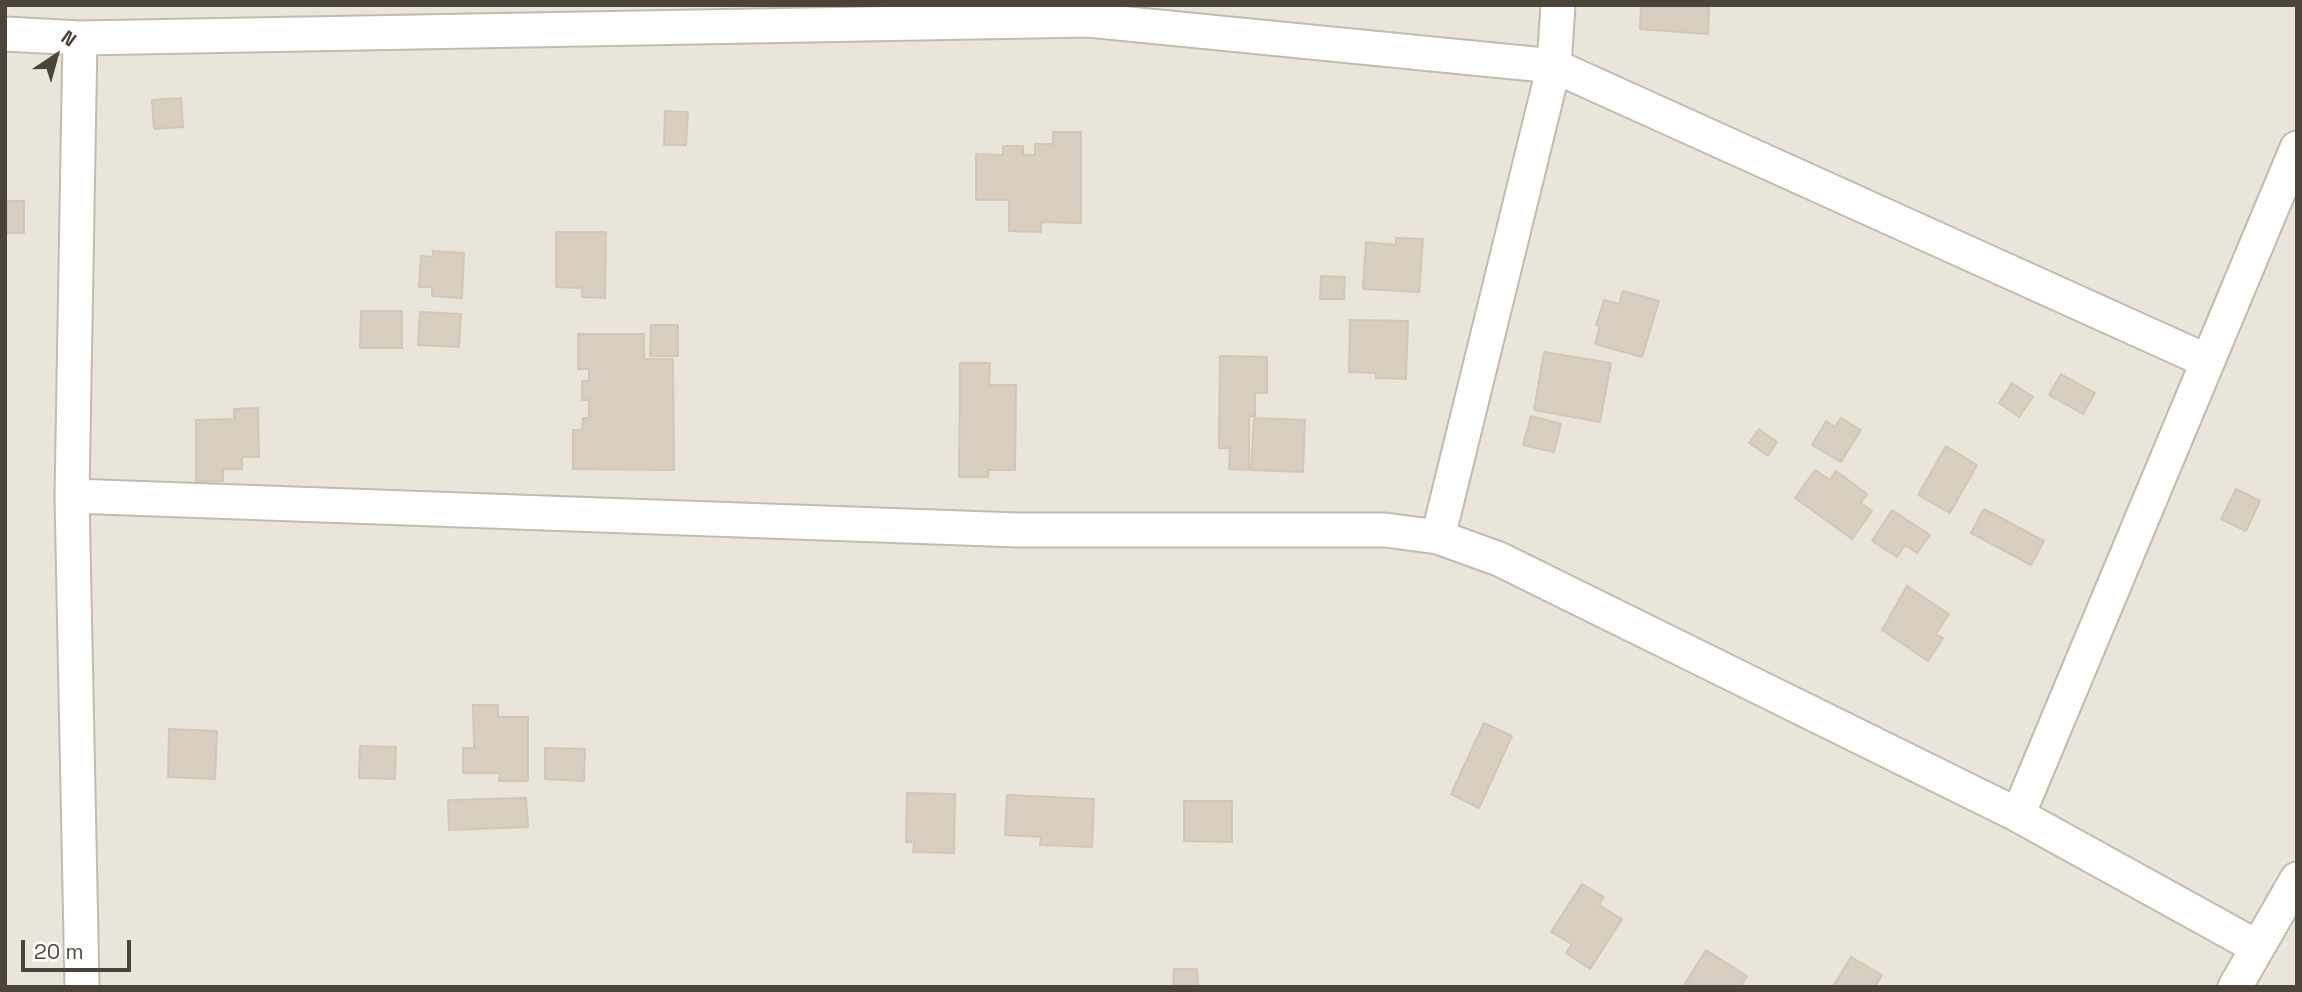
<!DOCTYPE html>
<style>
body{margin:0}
#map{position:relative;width:2302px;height:992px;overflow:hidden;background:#f6f3ec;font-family:"Space Grotesk",sans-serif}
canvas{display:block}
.frame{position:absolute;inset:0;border:7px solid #4b4439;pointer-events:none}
.north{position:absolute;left:21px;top:21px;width:70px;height:70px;-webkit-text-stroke:5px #fff;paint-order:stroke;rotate:36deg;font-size:19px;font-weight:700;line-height:28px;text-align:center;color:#4b4439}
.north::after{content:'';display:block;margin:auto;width:24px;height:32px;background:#4b4439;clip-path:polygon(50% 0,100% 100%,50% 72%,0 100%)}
.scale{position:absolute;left:21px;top:940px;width:110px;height:32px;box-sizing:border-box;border:4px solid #4b4439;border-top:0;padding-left:9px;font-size:21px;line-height:24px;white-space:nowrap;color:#4b4439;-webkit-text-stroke:5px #fff;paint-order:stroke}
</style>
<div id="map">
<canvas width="2302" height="992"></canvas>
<div class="frame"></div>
<div class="north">N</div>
<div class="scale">20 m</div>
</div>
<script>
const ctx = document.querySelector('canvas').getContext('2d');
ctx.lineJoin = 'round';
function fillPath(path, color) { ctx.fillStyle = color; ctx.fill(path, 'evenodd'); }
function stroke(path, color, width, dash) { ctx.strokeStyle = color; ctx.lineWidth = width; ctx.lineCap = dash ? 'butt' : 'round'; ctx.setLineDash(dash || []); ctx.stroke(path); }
fillPath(new Path2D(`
 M5 5H2297V987H5Z`), '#eae5da');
const building = new Path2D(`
 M1641 5H1709L1708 34 1640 29Z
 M181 98 183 127 154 129 152 100Z
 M665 111 688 112 686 145H664Z
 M1053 132H1081V223L1041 222V232L1009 231V200H976V154L1003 155V146H1023V155H1035V144H1053Z
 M5 201H24V233H5Z
 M556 232H606L605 298 582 297V288L556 287Z
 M1396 238 1423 239 1419 292 1363 289 1366 242 1396 245Z
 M433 251 464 253 462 298 432 296V287H419L421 256 433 257Z
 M1321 276 1345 277 1344 299H1320Z
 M1623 291 1659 301 1642 357 1595 344 1600 326 1596 325 1604 300 1619 304Z
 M361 311H402V348H360Z
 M420 312 461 314 459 347 418 345Z
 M1350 320 1408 321 1406 379 1376 378V373L1349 372Z
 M651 325H678V356H650Z
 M578 334H644V359H673L674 470 573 469V430H582L583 418H589V400H582V381H589V369H578Z
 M1544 352 1611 363 1600 422 1534 410Z
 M1220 356 1267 357V393H1255V416H1249V470L1229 469 1230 448H1219Z
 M960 363H990L989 385H1016L1015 470H989L988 477H959Z
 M2061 374 2095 393 2083 414 2049 395Z
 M2012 383 2033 397 2019 417 1999 403Z
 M258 408 259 457H242V469H223V481H196V420L234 419V409Z
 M1531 416 1561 424 1554 452 1523 445Z
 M1254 418 1305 420 1303 472 1251 470Z
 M1841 418 1861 430 1841 462 1812 445 1826 421 1835 427Z
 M1759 429 1777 442 1768 456 1749 443Z
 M1946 446 1977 465 1950 513 1918 495Z
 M1815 470 1830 480 1836 471 1867 494 1861 503 1872 511 1852 539 1795 498Z
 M2236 489 2260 501 2246 531 2221 519Z
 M1984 509 2044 541 2031 565 1971 533Z
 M1892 510 1930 535 1917 553 1905 545 1897 557 1872 541Z
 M1907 586 1949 614 1936 634 1943 638 1928 661 1882 630Z
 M473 705H498V717H528V781H499L500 773H463V748H474Z
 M1484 723 1512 736 1479 808 1451 794Z
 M169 729 217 731 215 779 168 777Z
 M360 746 396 747 395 779 359 778Z
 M545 748 585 749 584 781 545 779Z
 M907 793 955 794 954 853 913 852 914 842H906Z
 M1007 795 1094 799 1092 847 1040 845 1041 837 1005 835Z
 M526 798 528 827 449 830 448 800Z
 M1184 801H1232V842L1184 841Z
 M1582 884 1604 897 1599 905 1622 919 1590 969 1566 953 1572 944 1551 932Z
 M1706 950 1747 976 1740 987H1683Z
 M1851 957 1882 975 1875 987H1833Z
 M1174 969H1197L1198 987H1173Z`);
fillPath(building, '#d8cfc1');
stroke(building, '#d3c7b4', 2);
const minor = new Path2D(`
 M5 34 80 38 1088 20 1554 66 2207 361
 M80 38 72 496 82 987
 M72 496 1018 530H1385L1438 537 1499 559 2018 815 2257 947
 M1438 537 1554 66 1558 5
 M2018 815 2297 148
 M2235 987 2297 879`);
stroke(minor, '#c2bbae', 37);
stroke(minor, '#fff', 33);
</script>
